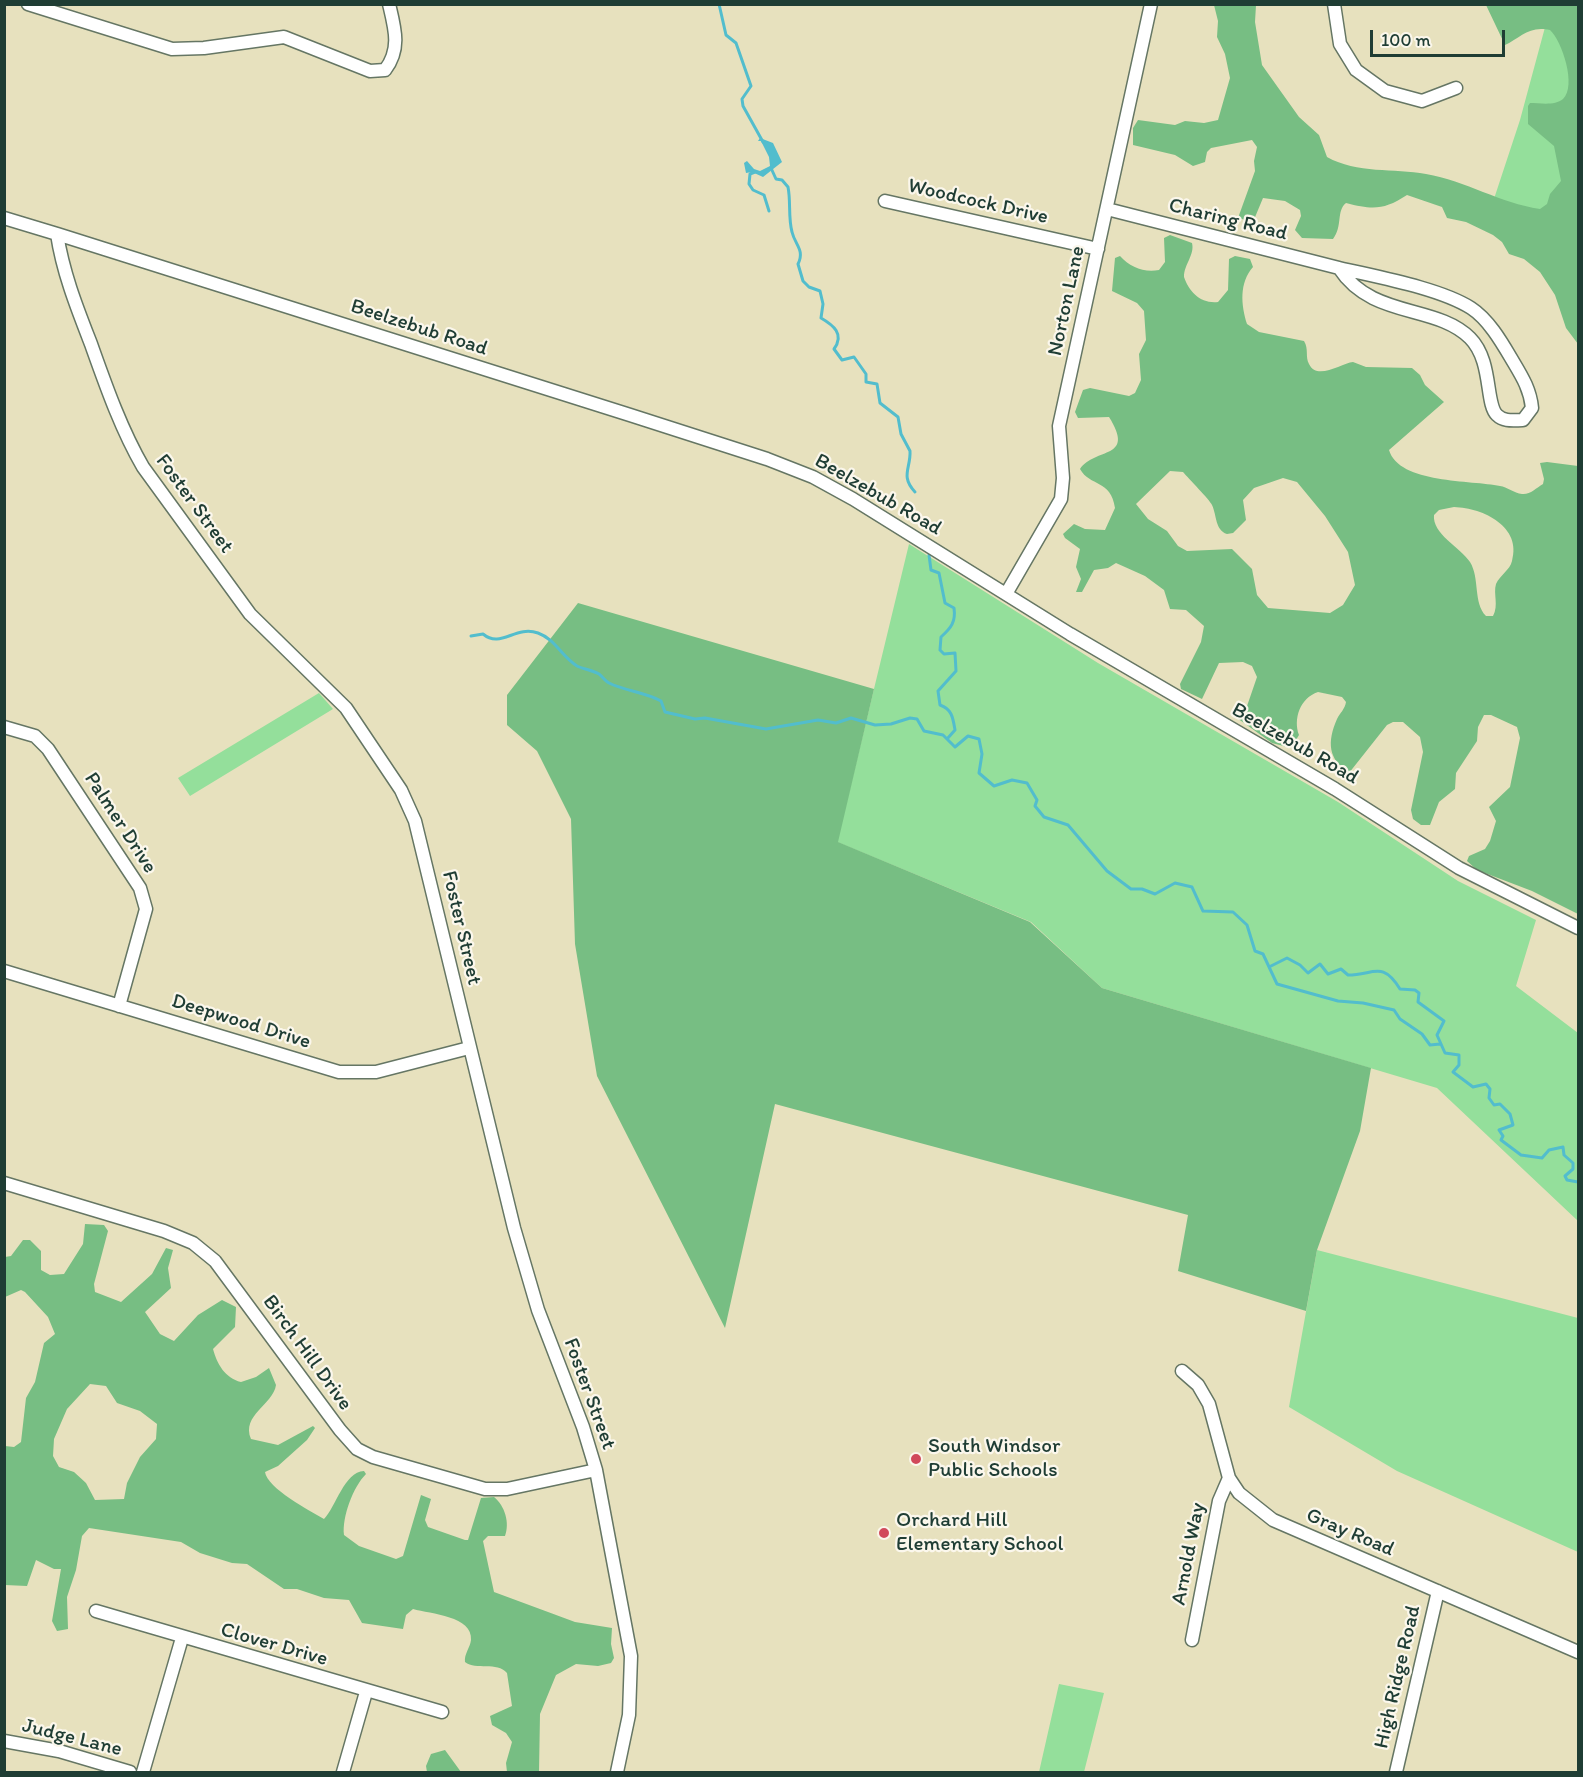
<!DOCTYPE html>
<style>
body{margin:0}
#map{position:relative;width:1583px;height:1777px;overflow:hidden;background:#e7e1be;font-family:Itim,sans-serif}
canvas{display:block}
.frame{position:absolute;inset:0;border:6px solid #1f3d34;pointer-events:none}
.scale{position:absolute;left:1370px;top:30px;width:135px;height:27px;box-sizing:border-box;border:3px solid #1f3d34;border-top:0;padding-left:8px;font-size:18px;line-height:21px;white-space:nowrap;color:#1f3d34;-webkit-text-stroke:4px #fbf7ec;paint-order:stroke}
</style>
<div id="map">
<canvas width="1583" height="1777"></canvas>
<div class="frame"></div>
<div class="scale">100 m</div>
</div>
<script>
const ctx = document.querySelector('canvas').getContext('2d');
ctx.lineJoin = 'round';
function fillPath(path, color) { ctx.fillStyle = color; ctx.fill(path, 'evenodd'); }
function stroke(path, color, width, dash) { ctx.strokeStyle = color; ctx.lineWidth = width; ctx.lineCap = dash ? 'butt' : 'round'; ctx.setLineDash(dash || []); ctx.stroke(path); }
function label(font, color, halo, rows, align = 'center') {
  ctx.font = font + ' Itim,sans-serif'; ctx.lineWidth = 4.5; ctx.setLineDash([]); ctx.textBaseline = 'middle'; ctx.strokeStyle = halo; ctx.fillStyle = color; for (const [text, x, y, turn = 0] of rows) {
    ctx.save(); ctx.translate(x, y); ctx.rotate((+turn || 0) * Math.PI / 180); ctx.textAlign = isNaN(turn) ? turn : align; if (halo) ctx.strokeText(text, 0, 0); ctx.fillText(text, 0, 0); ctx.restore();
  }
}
fillPath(new Path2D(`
 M1551 5H1578V328L1553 232 1489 214 1520 120Z
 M909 544 1098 663 1338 802 1458 881 1536 920 1516 986 1578 1033V1221L1437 1088 1102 988 1031 922 837 842Z
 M319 693 333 709 190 796 178 778Z
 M1317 1250 1578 1318V1552L1397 1471 1289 1407Z
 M1059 1684 1104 1693 1084 1772H1039Z`), '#94df9b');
fillPath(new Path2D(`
 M1214 5H1256L1255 22 1262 65 1299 117 1319 135 1327 157C1357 174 1394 168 1426 174 1466 181 1500 203 1540 209L1547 204 1550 194 1561 181 1554 146 1528 124V106L1530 103C1540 103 1555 106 1563 99 1577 86 1562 41 1550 30 1529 25 1520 38 1505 45L1486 5H1578V344L1566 328 1555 295 1540 272 1524 259 1509 254 1502 242 1493 235 1466 222 1447 218 1442 207 1407 195C1384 210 1373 210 1346 203 1336 211 1343 226 1333 239L1302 238 1295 230 1301 216 1300 210 1285 201 1263 198 1253 222 1238 218 1255 171 1254 161 1257 147 1252 140 1211 148 1207 152 1205 162 1193 166 1175 155 1133 145V128L1138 120 1175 125 1185 121 1204 123 1218 120 1230 78 1225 54 1217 37 1218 21Z
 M1170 235 1192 243C1195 255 1184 264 1184 277 1189 292 1201 304 1218 302L1228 290 1229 259 1235 256 1250 259 1253 267C1239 283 1241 305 1247 324L1259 332 1304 341C1309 349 1305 357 1309 364 1317 381 1342 363 1353 362L1366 367 1412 368 1420 375 1425 385 1444 402 1389 450C1399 484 1472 480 1500 486 1507 487 1514 493 1522 494 1530 495 1536 488 1543 484L1544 479 1540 463 1547 462 1578 466V914L1532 891 1477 870 1467 861 1469 856 1485 849 1490 841 1496 821 1489 807 1510 787 1520 738 1517 727 1491 715H1484L1478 727 1477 741 1456 773 1455 789 1439 802 1430 825H1421L1413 819 1411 810 1423 752 1420 737 1403 722H1393L1387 725 1349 773C1328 759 1327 742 1337 719 1340 713 1345 709 1346 702L1342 697 1318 692C1300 698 1293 719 1299 735L1291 748 1272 743 1237 718 1246 709 1257 677 1252 666 1243 662 1219 663 1202 699 1181 689 1180 684 1201 642 1204 626 1186 610 1170 609 1164 590 1145 576 1116 563 1108 568 1094 570 1082 592H1076L1081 579 1076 567 1080 549 1065 538 1063 534 1074 524 1085 529 1105 530 1115 508C1111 479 1090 487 1080 469 1095 447 1136 460 1109 417L1078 418 1075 412 1083 390 1090 388 1129 396 1135 393 1141 380 1139 354 1146 340 1144 311 1137 303 1112 291 1115 258 1120 256C1130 267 1144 273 1159 270L1165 262 1164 238ZM1170 471 1183 472C1188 478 1210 500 1212 505 1217 516 1215 530 1227 534L1233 533 1246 520 1243 500 1254 488 1283 478 1297 482 1325 516 1348 552 1355 585 1343 605 1330 613 1268 608 1257 595 1252 569 1232 549 1187 551 1178 546 1167 531 1148 519 1136 504ZM1454 507C1484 508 1522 527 1512 561 1510 570 1500 575 1496 584 1493 594 1499 605 1493 616H1486C1473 603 1480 578 1470 562 1460 547 1432 534 1434 515L1439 510Z
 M578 603 874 689 838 842 1030 922 1102 988 1371 1068 1360 1131 1317 1250 1306 1311 1178 1271 1188 1215 775 1104 725 1328 597 1076 575 944 571 819 537 751 507 725V695Z
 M85 1224 104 1225 108 1231 94 1284 95 1292 121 1302 152 1274 166 1248 173 1250 168 1268 171 1288 145 1312 160 1334 174 1341 198 1315 222 1300 236 1307 235 1327 213 1349C217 1364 225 1378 241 1382L256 1377 269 1368 276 1385C273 1405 241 1415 251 1439L278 1445 313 1426 315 1428 307 1440 278 1466 265 1472C267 1488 310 1511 324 1519 336 1507 344 1472 364 1471L366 1474C353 1487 342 1517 344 1535L359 1546 396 1559 403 1556 421 1495 431 1499 425 1520 428 1527 465 1540H468L481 1498 494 1497C505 1506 510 1523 505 1536H488L483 1541 494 1592 575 1622 612 1628 611 1644 614 1658 611 1663 598 1666 576 1664 556 1675 540 1714 539 1772H507L506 1763 512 1742 506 1733 492 1725 490 1716 512 1706 507 1673C497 1661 476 1671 465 1662 464 1654 470 1648 471 1640 473 1616 431 1614 413 1609L406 1615 403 1629 362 1623 349 1600 324 1598 297 1589H284L247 1564 232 1563 200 1553 181 1542 89 1528 82 1536 76 1570 67 1597 68 1629 57 1631 52 1621 61 1569H54L36 1560 27 1586 5 1585V1446L14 1447 21 1442 26 1398 35 1382 44 1343 55 1334 48 1317 25 1292 21 1290 5 1297V1257L11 1256 23 1240H30L41 1251V1270L50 1275 64 1274 83 1244ZM90 1384 106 1386 117 1403 140 1411 157 1424 156 1439 140 1457 127 1483 124 1499 95 1500 86 1483 74 1472 59 1467 53 1456 54 1439 67 1409Z
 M445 1750 461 1772H427L426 1766 431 1754Z`), '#77be83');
fillPath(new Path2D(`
 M760 138 773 143 782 162 763 177 752 172 746 173 744 163 747 161 754 169 760 171 770 166 769 157 761 141H758Z`), '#52bdcd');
stroke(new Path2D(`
 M719 4 726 35 736 43 751 86 742 99 743 106 763 142
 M771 168 776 179 782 180 788 187C791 202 788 217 792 232 795 245 805 250 798 264L803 281 809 287 820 291 823 304 821 318C833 325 845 334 834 349L842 360 854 357 866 374V382L877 384 880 403 898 417 901 434 910 451C911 468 900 476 915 492
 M755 172 750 174 749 184 753 190 764 195 769 211
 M929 555 931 570 939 573 945 603 954 608C956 622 951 628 941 637L940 650 944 654 955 653 956 671 938 691 940 705C952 709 953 718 955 730L947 739
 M471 636 483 634C501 649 515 625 538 633 555 639 562 657 577 666 583 669 592 670 599 674 602 676 605 681 609 683 625 691 645 692 661 701L665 712 695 719 705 718 766 729 818 720 836 723 851 718 875 725 891 724 910 718 917 719 924 731 943 735 955 747 968 736 979 739 982 754 979 773 994 786 1012 780 1027 783 1037 800 1035 806 1044 817 1068 825 1107 871 1131 889H1142L1155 894 1175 883 1192 887 1203 911 1233 912 1247 925 1255 951 1263 954 1277 984 1338 1001 1363 1003 1394 1010 1400 1019 1422 1034 1430 1045 1440 1044
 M1271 966 1287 958 1300 965 1308 973 1320 964 1328 974 1341 969 1348 975C1374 975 1382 960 1400 989L1415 990 1419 993 1418 1002 1444 1021 1437 1035 1445 1053 1459 1055V1065L1453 1072 1473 1087 1486 1084 1490 1089 1489 1098 1494 1105 1500 1104 1510 1114 1513 1125 1499 1130 1503 1136 1501 1140 1521 1155 1542 1158 1549 1150 1563 1147 1564 1155 1573 1163V1169L1565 1176 1567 1180 1578 1182`), '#52bdcd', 3);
const minor = new Path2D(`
 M28 4 172 49 204 48 284 37 370 71 385 70C401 49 395 29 389 4
 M1334 4 1340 44 1356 70 1385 91 1422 101 1456 88
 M885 201 1098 249
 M1107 209 1339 268
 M4 218 57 234C63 273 77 308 91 344 106 386 121 429 143 467L250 614 346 708 401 790 415 821 514 1228 538 1310 583 1427 596 1470 631 1656 629 1715 617 1772
 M57 234 630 415 767 459 813 477 853 499 1070 634 1335 789 1459 868 1578 928
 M1339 268C1377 277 1439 288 1471 308 1488 319 1501 341 1511 358 1521 375 1530 388 1532 408L1523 420C1514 420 1504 422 1497 415 1485 404 1493 361 1470 338 1436 304 1372 319 1339 268Z
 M1006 594 1061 499 1063 478 1059 426 1151 4
 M4 727 35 736 48 749 140 888 146 909 119 1006
 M4 971 339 1072H376L469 1048
 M4 1183 164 1231 193 1243 215 1261 340 1430 357 1449 373 1457 485 1489H507L596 1470
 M1182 1371 1198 1385 1209 1404 1229 1478 1239 1493 1273 1520 1578 1652
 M96 1611 442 1712
 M1192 1640 1219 1501 1229 1478
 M4 1741 59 1751 130 1772
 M143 1772 182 1638
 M343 1772 366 1692
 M1396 1772 1438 1591`);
stroke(minor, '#657664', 15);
stroke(minor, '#fff', 12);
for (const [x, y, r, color] of [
 [916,1459,6,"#d1495b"],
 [884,1533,6,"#d1495b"]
]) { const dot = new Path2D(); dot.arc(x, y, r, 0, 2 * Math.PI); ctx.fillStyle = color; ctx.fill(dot); stroke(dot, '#fbf7ec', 2); }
label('21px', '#1f3d34', '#fbf7ec', [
 ["Woodcock Drive",978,202,13],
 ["Charing Road",1228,220,14],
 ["Norton Lane",1067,301,-78],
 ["Beelzebub Road",419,328,18],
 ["Beelzebub Road",878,495,30],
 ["Foster Street",194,504,54],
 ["Beelzebub Road",1295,744,30],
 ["Palmer Drive",120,823,57],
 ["Foster Street",461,928,77],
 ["Deepwood Drive",241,1022,17],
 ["Birch Hill Drive",307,1353,54],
 ["Foster Street",589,1394,70],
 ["Gray Road",1350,1533,23],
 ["Arnold Way",1189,1554,-79],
 ["Clover Drive",274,1645,16],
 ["High Ridge Road",1398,1677,-77],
 ["Judge Lane",72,1738,14]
]);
label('21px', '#1f3d34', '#fbf7ec', [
 ["South Windsor",928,1447],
 ["Public Schools",928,1471],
 ["Orchard Hill",896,1521],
 ["Elementary School",896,1545]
], 'left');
</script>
